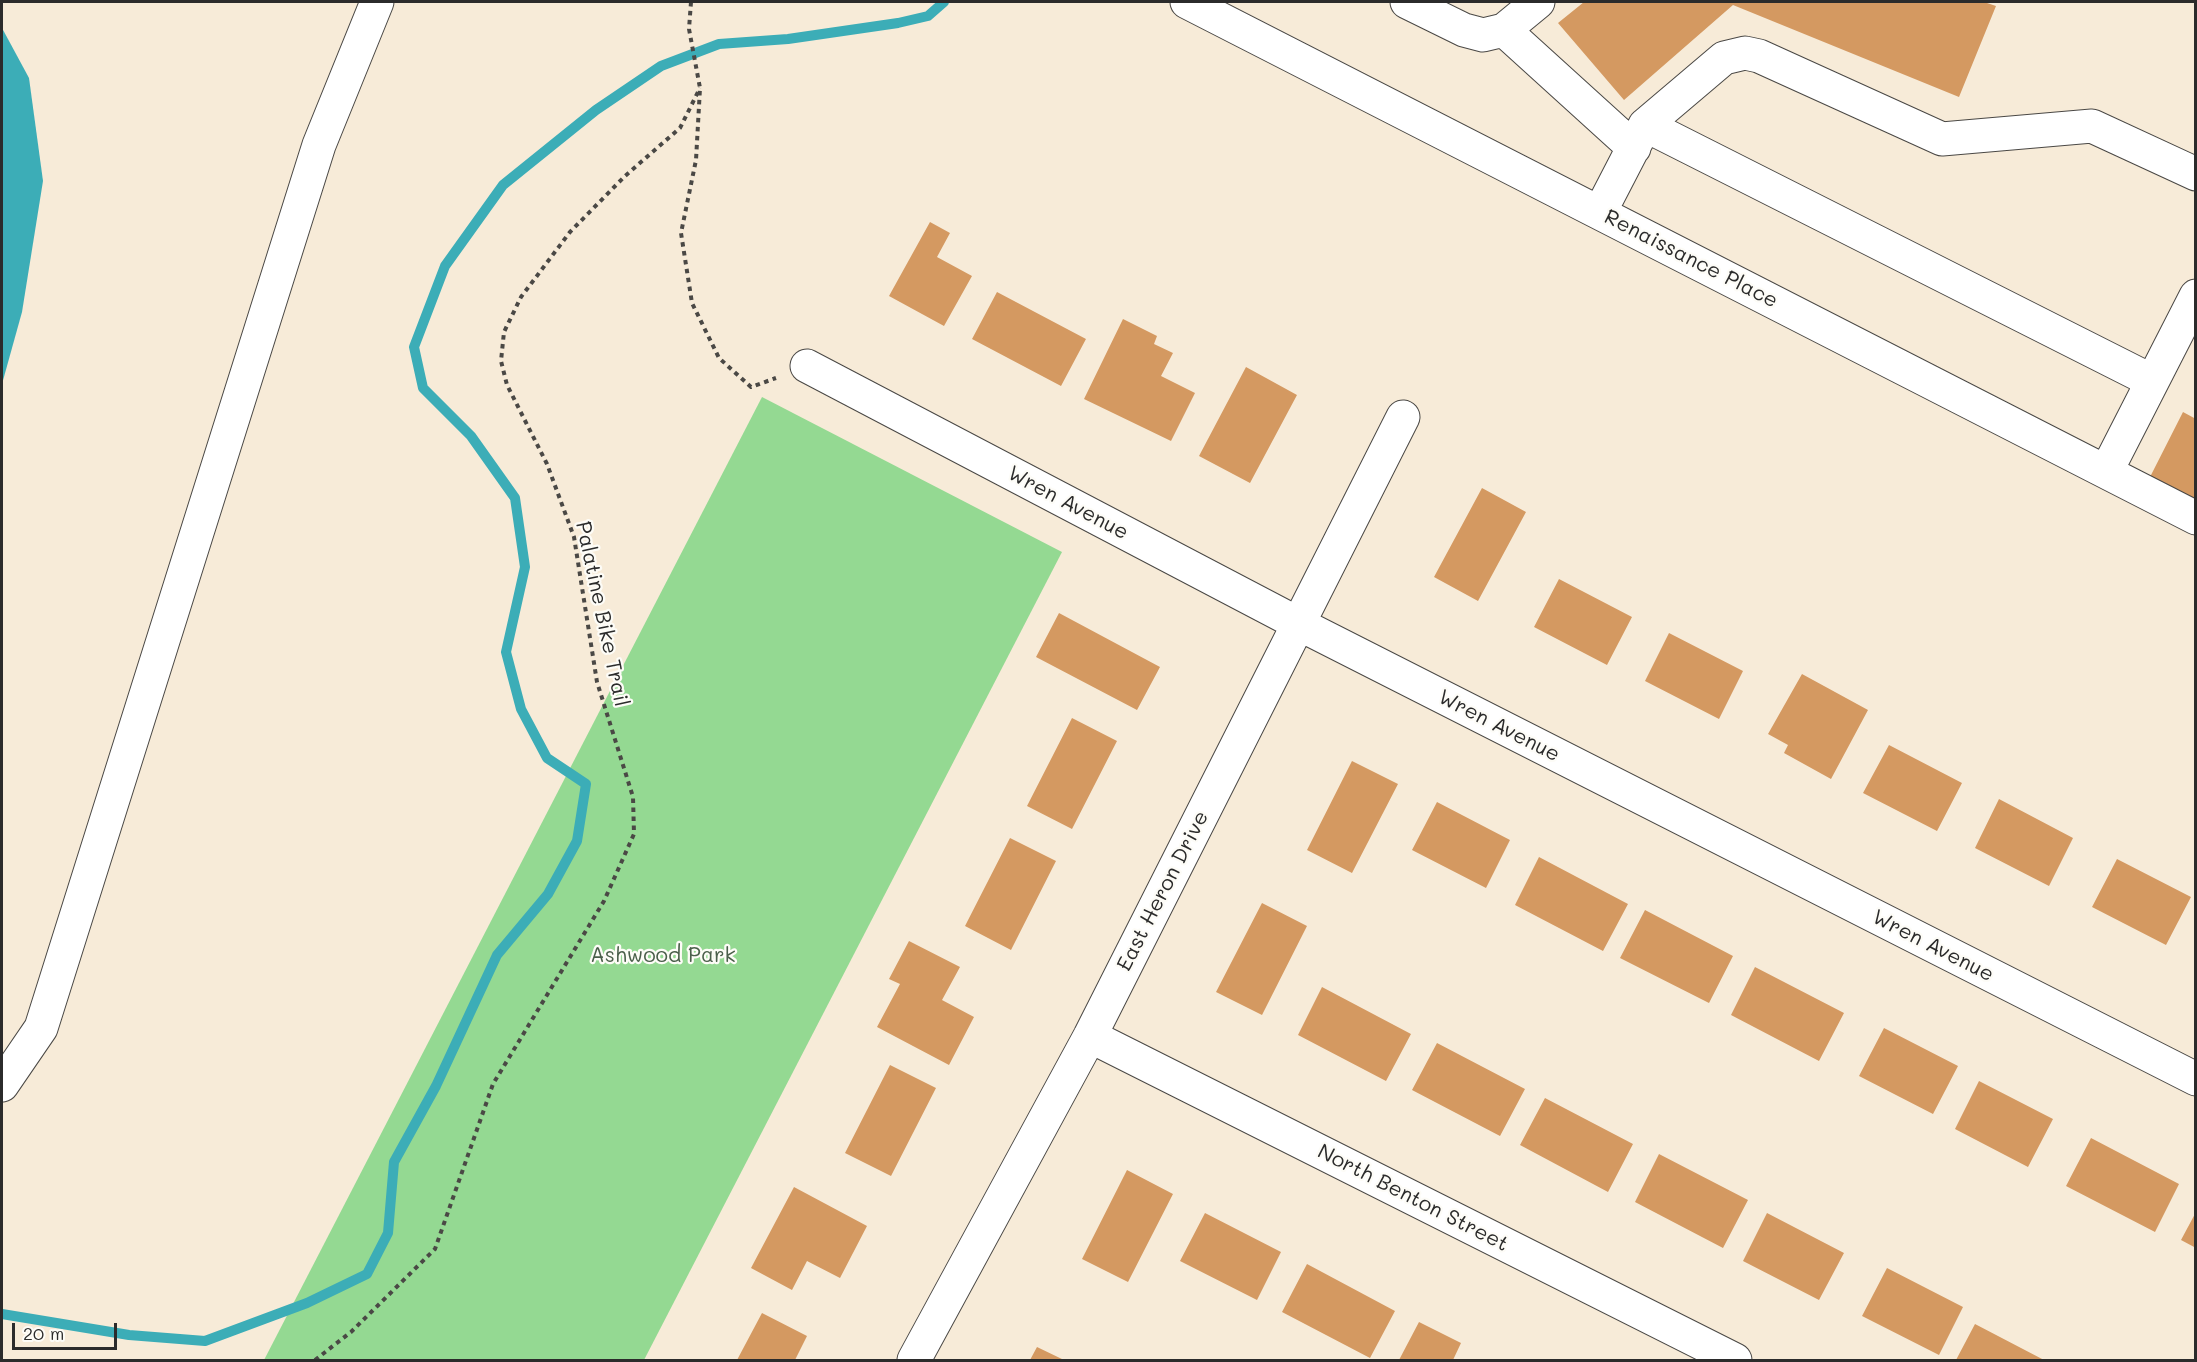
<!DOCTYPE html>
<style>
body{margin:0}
#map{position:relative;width:2197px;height:1362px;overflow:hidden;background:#f7ebd8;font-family:Mali,sans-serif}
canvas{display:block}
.frame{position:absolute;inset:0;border:3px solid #2b2b2b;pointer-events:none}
.scale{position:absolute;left:12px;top:1323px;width:105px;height:27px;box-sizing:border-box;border:3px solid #2b2b2b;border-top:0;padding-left:8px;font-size:18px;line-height:21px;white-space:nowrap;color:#2b2b2b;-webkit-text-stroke:4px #fdfcf7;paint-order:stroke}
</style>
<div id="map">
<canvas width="2197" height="1362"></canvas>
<div class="frame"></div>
<div class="scale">20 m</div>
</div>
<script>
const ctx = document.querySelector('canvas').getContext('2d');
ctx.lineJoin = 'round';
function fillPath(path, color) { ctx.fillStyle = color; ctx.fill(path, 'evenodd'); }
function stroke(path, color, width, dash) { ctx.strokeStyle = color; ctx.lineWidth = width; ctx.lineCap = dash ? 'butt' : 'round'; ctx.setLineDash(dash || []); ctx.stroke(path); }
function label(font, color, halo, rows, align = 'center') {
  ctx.font = font + ' Mali,sans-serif'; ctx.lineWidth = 4.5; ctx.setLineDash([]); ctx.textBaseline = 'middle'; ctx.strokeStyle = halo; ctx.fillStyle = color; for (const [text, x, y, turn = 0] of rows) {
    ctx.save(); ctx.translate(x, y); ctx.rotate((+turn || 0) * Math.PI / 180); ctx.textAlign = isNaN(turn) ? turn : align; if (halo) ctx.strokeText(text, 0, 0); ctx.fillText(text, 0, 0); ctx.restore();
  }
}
fillPath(new Path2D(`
 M762 397 1062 552 644 1360H264Z`), '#94d992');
fillPath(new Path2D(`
 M2 28 29 78 43 181 22 312 2 384Z`), '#3cadb7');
stroke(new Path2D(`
 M2 1314 129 1335 205 1341 307 1303 367 1274 388 1233 394 1162 436 1086 497 955 548 894 577 841 586 784 547 758 521 709 506 652 525 567 515 498 471 436 423 388 414 347 445 266 503 185 596 110 661 66 719 44 788 39 898 23 928 16 944 2`), '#3cadb7', 10);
fillPath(new Path2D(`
 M1584 2H1984L1996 6 1959 97 1733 5 1624 100 1558 23Z
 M930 222 950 233 937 257 972 276 944 326 889 296Z
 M997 292 1086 339 1061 386 972 339Z
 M1123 319 1157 336 1154 344 1173 353 1161 376 1195 393 1171 441 1084 399Z
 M1246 367 1297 395 1250 483 1199 456Z
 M2183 412 2196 419V503L2149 479Z
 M1482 488 1526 512 1478 601 1434 577Z
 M1559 579 1632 617 1607 665 1534 627Z
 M1059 613 1160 667 1137 710 1036 657Z
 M1669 633 1743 671 1719 719 1645 681Z
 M1802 674 1868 710 1831 779 1784 753 1788 745 1768 734Z
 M1072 718 1117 741 1072 829 1027 806Z
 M1889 745 1962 783 1937 831 1863 793Z
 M1352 761 1398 784 1352 873 1307 850Z
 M1999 799 2073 838 2049 886 1975 848Z
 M1437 802 1510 840 1486 888 1412 850Z
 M1010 838 1056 861 1011 950 965 926Z
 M1539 857 1628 904 1603 951 1515 905Z
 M2117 859 2191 897 2166 945 2092 907Z
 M1262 903 1307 926 1262 1015 1216 992Z
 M1645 910 1733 956 1709 1003 1620 958Z
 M909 941 960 967 942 1000 974 1017 949 1065 877 1027 900 984 889 979Z
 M1755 967 1844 1013 1819 1061 1731 1015Z
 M1322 987 1411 1034 1386 1081 1298 1035Z
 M1884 1028 1958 1066 1933 1114 1859 1076Z
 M1437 1043 1525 1089 1500 1136 1412 1090Z
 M890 1065 936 1088 891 1176 845 1153Z
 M1979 1081 2053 1119 2028 1167 1955 1129Z
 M1545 1098 1633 1144 1608 1192 1520 1145Z
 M2091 1138 2179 1184 2155 1232 2066 1186Z
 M1659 1154 1748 1200 1723 1248 1635 1202Z
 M1127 1170 1173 1194 1128 1282 1082 1259Z
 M794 1187 867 1226 840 1278 807 1261 792 1290 751 1268Z
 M2196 1212V1248L2181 1240Z
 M1205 1213 1281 1252 1257 1300 1180 1261Z
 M1767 1213 1844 1253 1819 1300 1743 1261Z
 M1307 1264 1395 1311 1370 1358 1282 1312Z
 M1887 1268 1963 1307 1939 1355 1862 1316Z
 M762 1313 807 1336 795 1360H737Z
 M1419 1322 1461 1343 1453 1360H1399Z
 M1975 1324 2044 1360H1956Z
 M1037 1347 1064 1360H1030Z`), '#d49961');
const minor = new Path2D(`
 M1187 2 2196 518
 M1407 2 1464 30 1483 35 1504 30
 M1538 2 1504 30 1634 148
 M1645 125 2152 381
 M1600 212 1645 125 1724 58 1745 53 1759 56 1942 139 2092 126 2196 174
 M807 366 1297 623 2196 1079
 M2106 472 2196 296
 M1090 1036 1735 1360
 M2 1085 41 1028 319 145 377 2
 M914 1360 1090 1036 1403 417`);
stroke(minor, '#4a4845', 35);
stroke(new Path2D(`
 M691 2 689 29 700 88 696 160 681 233 692 303 719 358 751 387 776 378
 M315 1360 351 1332 435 1249 493 1084 604 901 634 834 633 797 597 682 574 537 547 464 507 385 501 361 504 332 521 297 570 232 625 176 680 128 700 88`), '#4a4845', 4, [4.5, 4.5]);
stroke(minor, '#fff', 33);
label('21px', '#2b2b2b', '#fdfcf7', [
 ["Renaissance Place",1691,259,27],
 ["Wren Avenue",1068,503,28],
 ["Palatine Bike Trail",602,614,78],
 ["Wren Avenue",1499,726,27],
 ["East Heron Drive",1163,891,-63],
 ["Wren Avenue",1933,946,27],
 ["North Benton Street",1413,1198,27]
]);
label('21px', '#4a5f4a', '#fdfcf7', [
 ["Ashwood Park",663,956]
]);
</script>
